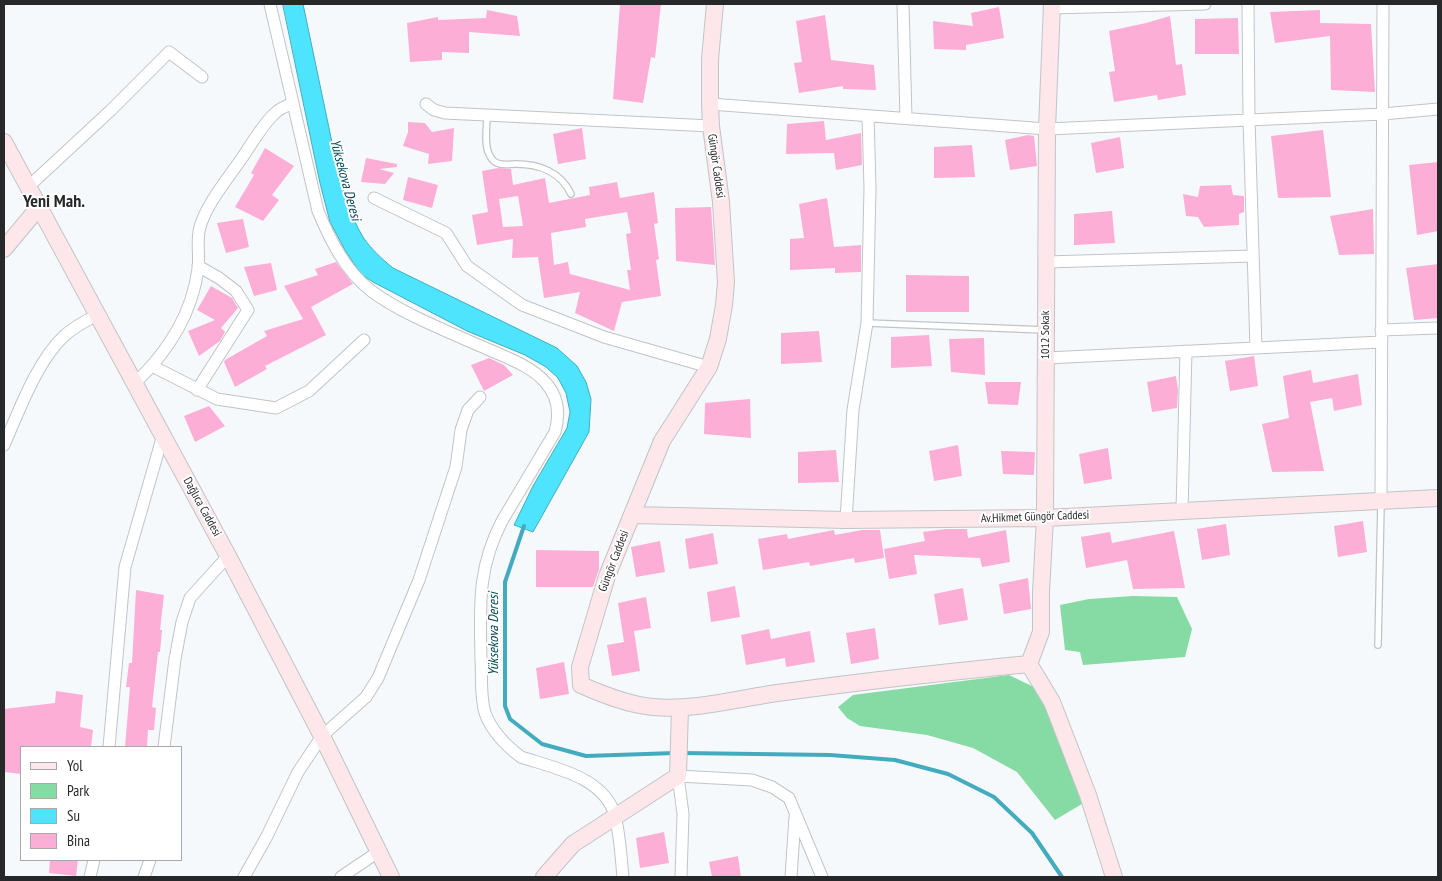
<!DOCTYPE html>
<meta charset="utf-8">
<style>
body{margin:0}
#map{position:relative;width:1442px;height:881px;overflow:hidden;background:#f6f9fb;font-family:"PT Sans Narrow",sans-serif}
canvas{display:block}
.frame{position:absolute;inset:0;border:5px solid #272829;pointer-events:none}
.legend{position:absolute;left:20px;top:746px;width:162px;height:115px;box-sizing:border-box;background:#fff;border:1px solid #a9a9a9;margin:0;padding:6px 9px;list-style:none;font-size:15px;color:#272829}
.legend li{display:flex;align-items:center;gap:10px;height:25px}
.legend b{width:25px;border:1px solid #a9a9a9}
</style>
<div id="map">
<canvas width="1442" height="881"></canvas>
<div class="frame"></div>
<ul class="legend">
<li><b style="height:6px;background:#fee7ea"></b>Yol</li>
<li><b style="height:14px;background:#86daa4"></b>Park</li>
<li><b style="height:14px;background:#4ee4fe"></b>Su</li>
<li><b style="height:14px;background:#fcaed6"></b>Bina</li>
</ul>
</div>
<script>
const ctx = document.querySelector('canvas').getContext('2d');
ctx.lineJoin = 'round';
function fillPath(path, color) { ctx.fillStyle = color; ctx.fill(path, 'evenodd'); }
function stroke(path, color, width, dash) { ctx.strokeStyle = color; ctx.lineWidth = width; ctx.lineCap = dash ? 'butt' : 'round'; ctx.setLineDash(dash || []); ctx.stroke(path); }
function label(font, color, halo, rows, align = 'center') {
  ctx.font = font + ' "PT Sans Narrow",sans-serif'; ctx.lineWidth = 4; ctx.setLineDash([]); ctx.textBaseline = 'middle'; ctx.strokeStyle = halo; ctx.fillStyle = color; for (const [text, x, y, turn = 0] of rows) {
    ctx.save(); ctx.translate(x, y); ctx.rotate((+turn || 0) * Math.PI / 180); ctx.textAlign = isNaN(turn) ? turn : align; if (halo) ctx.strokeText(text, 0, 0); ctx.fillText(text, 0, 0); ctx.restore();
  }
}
fillPath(new Path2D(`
 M1133 596 1177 597 1192 629 1185 657 1083 665 1080 652 1065 650 1060 605 1089 599Z
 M1009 675 1040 690 1087 801 1055 820 1017 772 973 748 927 735 860 726 847 718 838 707 853 695Z`), '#86daa4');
const water = new Path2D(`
 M283 4H303L338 171C344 193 351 217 363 237 371 249 382 259 393 268L557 348 577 366 586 382 591 399 589 432 533 532 514 525 533 486 567 428 570 412 566 393 558 378 546 367 525 355 467 331 373 282 361 274 346 252 330 222 320 183Z`);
fillPath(water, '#4ee4fe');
stroke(water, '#42acbe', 1);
stroke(new Path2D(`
 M524 526 505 582V706L510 719 542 744 586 756 675 753
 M682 753 830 755 895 760 948 774 994 797 1032 833 1062 877`), '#42acbe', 4);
fillPath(new Path2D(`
 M620 4H661L655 58 651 57 643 103 613 99Z
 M999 7 1004 38 966 45V50L934 49 933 21 973 26 971 13Z
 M487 10 517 16 520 36 469 32V53L442 52V60L410 62 407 23 438 17V20L486 18Z
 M1320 10V23L1371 24 1375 92 1331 90 1330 36 1275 43 1270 12Z
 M825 15 831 60 874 65 876 90 843 89V86L799 93 794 63 802 62 796 21Z
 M1170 16 1176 65 1182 64 1186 95 1158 100 1157 95 1114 102 1109 72 1115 71 1109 31 1146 23Z
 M1238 18 1239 54H1195V19Z
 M824 121 826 140 861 133 862 165 836 170 834 153 786 154 787 124Z
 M408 122 425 123 432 132 454 128 452 161 428 164 429 154 403 146 408 132Z
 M582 128 586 159 558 164 553 134Z
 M1323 130 1331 197 1278 198 1271 136Z
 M1028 135 1034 136 1037 166 1010 170 1005 140Z
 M1120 137 1124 168 1096 173 1091 143Z
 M972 145 975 177 934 178V147Z
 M265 148 294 166 272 195 279 200 263 221 235 207 254 175 251 173Z
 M366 158 397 164V167L379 169 394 173 385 184 361 182Z
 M1438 162V231L1417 235 1409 165Z
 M498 168 511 169 513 185 545 178 549 203 590 195 589 187 617 182 620 198 654 192 658 223 654 224 659 259 656 260 661 296 622 302 614 331 575 313 580 292 544 298 538 257 512 258 513 239 477 245 472 215 488 212 482 171ZM518 196 523 226 503 227 499 199ZM627 212 631 233 626 234 631 270H627L630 290 570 274 568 262 554 265 551 233 586 227 585 219Z
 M408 177 438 185 432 208 403 200Z
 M1231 185 1233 195 1244 196V212L1239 214V225L1204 227 1198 217 1186 216 1183 194 1198 197 1200 186Z
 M827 198 834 247 861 245V272L835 273V268L790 270V239L804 238 799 204Z
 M711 207 715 265 676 261 675 208Z
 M1373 209 1374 254 1339 255 1330 216Z
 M1112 211 1115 243 1074 245V214Z
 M243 219 249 247 226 253 217 223Z
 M336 262 353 284 311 307 326 335 265 366 267 369 235 387 224 362 225 360 267 336 264 331 303 319 284 286 318 275 315 269Z
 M271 263 277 290 254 296 244 267Z
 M1438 264V318L1414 320 1406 268Z
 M906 275 969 276V312H906Z
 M211 286 232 298 238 308 221 328 225 332 220 341 199 356 188 331 215 320 197 310Z
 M819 331 822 362 781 364V333Z
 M929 335 932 366 891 368V337Z
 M984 338 985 375 951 372 949 339Z
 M1254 356 1258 386 1230 391 1225 361Z
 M489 358 504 365 513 375 484 391 471 365Z
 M1311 370 1313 383 1358 374 1362 405 1334 411 1332 398 1310 402 1324 471 1272 472 1262 424 1289 418 1283 376Z
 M1176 376 1178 390 1177 408 1152 412 1147 382Z
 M985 382H1021L1018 405 988 404Z
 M750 399 751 438 704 434 705 403Z
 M209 406 225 426 195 442 184 416Z
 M958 445 962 476 934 481 929 451Z
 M1108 448 1112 479 1084 484 1079 454Z
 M836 450 839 482 798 483V452Z
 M1001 451 1035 452 1034 475 1003 474Z
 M1363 521 1367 552 1338 557 1334 526Z
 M1226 524 1230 555 1202 560 1197 529Z
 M946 529H967L968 538 1006 530 1010 562 982 567 980 558 914 555 917 574 889 579 884 549 925 541 923 532Z
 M834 530 835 535 862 530H880L884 558 855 563 854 558 810 566 809 562 763 570 758 539 787 534 788 539Z
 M1174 531 1185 588 1133 589 1127 560 1086 568 1081 537 1110 532 1112 543Z
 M713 533 718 564 689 569 685 539Z
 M660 541 665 572 636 577 631 547Z
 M536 550 599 551V569L593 587H536Z
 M1028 578 1031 609 1004 614 999 584Z
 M735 586 740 617 711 622 707 592Z
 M963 588 968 620 939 625 934 594Z
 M136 590 164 595 160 630H162L160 652H158L152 707 156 708 154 730H148L147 747H125L130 687H126L129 663H132Z
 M646 597 651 628 634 631 640 671 612 676 607 645 624 642 618 603Z
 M875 628 879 659 851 664 846 633Z
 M769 629 771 639 810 631 815 662 786 667 785 658 746 665 741 635Z
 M564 662 569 694 540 699 536 668Z
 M56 691 83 695 80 727 93 730 91 747H21V774L4 772V709L55 703Z
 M664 832 669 863 640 868 636 838Z
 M738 856 741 877H712L709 862Z
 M50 860H78L76 876 49 873Z`), '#fcaed6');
const lane = new Path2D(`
 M487 115C487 127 484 144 489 154 491 159 495 163 500 164 505 165 511 164 516 164 539 164 561 172 571 194
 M867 323 1045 330
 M1378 645 1381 503`);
const street = new Path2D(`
 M270 4 318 211C330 240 345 270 370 290 403 315 454 334 492 351 510 359 532 367 545 382 558 396 560 414 555 432L502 521C477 569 480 607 481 659 482 677 480 696 485 713 492 732 505 745 521 757 554 768 605 777 615 816 620 835 621 857 623 877
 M903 4 906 118
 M1248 4 1249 119 1256 348
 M1051 8 1205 4
 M426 104 434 110 445 113 711 126
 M710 104 1047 129 1383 114 1438 109
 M28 187 110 111 169 52 202 77
 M374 198 446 233 467 266 522 305 604 337 709 367
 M1046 262 1253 256
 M1381 330 1438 328
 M1046 358 1381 342
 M152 366 217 399 276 408 309 391 364 340
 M134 384C167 353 192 314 198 269 200 255 196 241 200 227 207 202 231 175 246 152 254 140 262 126 273 115 278 110 285 106 292 104
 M197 390 248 310 236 291 219 278 198 266
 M4 445C19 411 37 361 64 336 74 327 85 321 97 315
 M1381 501 1383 4
 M1182 511 1186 351
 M846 520 853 410 867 323 870 188 868 116
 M109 747 125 567 163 435
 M164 747 175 659 182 622 190 598 228 556
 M90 877 94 860
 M144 877 150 860
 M244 877 267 836 298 772 322 736 366 697 378 678 419 580 456 467 461 430 468 410 480 397
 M341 877 378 852
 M681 877 683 814 678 776 752 780 772 787 789 798 822 877
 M791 877 795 817`);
const secondary = new Path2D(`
 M715 4 710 59V104L711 126 721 202 726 282 724 305 718 339 709 367 662 441 607 576 580 667 581 685C604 695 629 705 653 707 697 711 742 697 785 692 866 681 947 672 1029 664
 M4 142 228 556 322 736 391 877
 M4 249 39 207
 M632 515 846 520 1045 518 1438 498
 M1029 664 1041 632V592L1045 518 1047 129 1052 4
 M1029 664 1052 702 1088 795 1114 877
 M544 877 573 844 678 776 680 708`);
stroke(lane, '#c1c4c6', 8);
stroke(street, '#c1c4c6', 13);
stroke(secondary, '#c1c4c6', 18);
stroke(lane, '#fff', 5.5);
stroke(street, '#fff', 11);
stroke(secondary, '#fee7ea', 16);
label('12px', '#272829', '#fff', [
 ["Güngör Caddesi",716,166,82],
 ["1012 Sokak",1046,335,-90],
 ["Dağlıca Caddesi",202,507,61],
 ["Av.Hikmet Güngör Caddesi",1035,517,-2],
 ["Güngör Caddesi",614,561,-69]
]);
label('italic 14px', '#024853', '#fff', [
 ["Yüksekova Deresi",345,180,75],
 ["Yüksekova Deresi",494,634,-90]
]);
label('bold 18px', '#272829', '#fff', [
 ["Yeni Mah.",54,202]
]);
</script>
